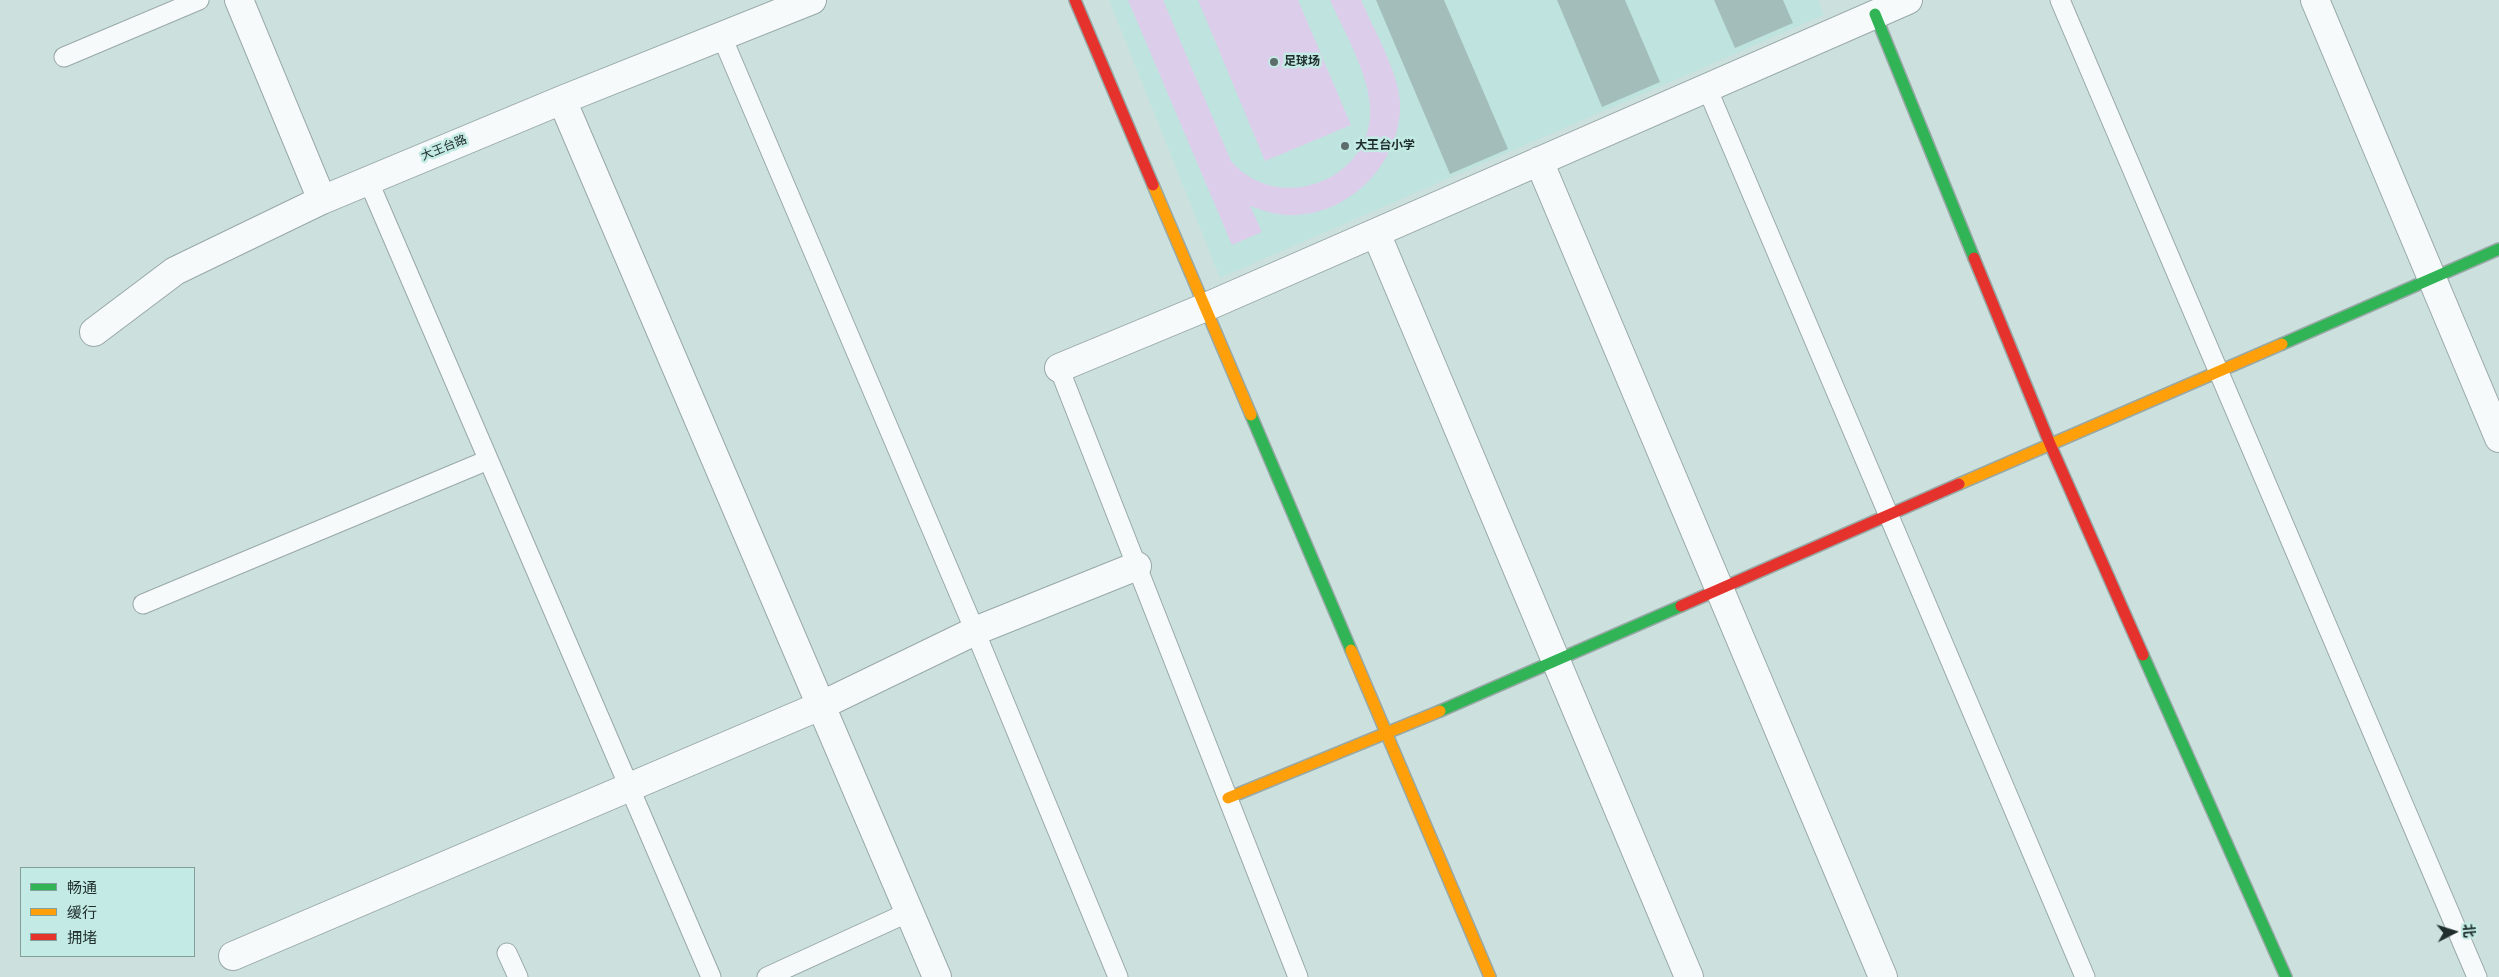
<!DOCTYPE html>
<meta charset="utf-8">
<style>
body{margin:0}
#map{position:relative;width:2499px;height:977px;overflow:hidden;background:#cce1de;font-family:Lora,"Noto Sans SC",serif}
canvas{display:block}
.legend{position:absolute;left:20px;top:867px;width:175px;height:90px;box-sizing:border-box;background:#c3eae4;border:1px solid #829f9b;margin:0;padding:6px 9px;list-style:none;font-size:15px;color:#202f2d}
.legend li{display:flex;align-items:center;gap:10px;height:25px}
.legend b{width:25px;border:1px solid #829f9b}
.north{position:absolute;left:2429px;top:907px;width:50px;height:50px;-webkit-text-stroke:4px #c3eae4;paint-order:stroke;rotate:85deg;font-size:14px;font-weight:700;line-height:20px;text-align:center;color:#202f2d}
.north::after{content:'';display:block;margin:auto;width:18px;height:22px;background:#202f2d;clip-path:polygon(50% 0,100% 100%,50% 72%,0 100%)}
</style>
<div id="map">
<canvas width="2499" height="977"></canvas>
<ul class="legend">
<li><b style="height:6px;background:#30b455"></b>畅通</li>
<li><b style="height:6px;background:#ff9f0a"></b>缓行</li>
<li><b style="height:6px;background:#e5322d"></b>拥堵</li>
</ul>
<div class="north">北</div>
</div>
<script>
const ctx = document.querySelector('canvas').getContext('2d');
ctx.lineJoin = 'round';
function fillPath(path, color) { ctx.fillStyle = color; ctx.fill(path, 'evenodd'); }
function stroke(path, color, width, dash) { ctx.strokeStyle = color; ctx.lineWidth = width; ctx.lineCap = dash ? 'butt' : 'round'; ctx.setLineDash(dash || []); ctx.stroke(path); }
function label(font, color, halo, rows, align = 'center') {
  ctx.font = font + ' Lora,"Noto Sans SC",serif'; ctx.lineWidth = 5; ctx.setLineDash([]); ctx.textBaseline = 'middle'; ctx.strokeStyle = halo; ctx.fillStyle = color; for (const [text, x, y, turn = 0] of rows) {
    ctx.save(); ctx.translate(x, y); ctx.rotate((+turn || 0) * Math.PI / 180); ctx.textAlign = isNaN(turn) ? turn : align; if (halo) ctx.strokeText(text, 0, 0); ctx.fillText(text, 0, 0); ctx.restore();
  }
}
fillPath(new Path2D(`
 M1109 0H1818L1824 15 1220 278Z`), '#bfe3de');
fillPath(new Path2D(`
 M1128 0H1163L1231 161C1274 212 1363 186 1370 118 1373 80 1345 34 1330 0H1361C1373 28 1399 73 1400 103 1402 160 1352 214 1294 215 1279 216 1264 211 1250 206L1262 232 1232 245Z
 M1198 0H1298L1351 125 1265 161Z`), '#dcceea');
fillPath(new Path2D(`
 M1376 0H1444L1508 149 1450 174Z
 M1557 0H1625L1660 82 1602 107Z
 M1714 0H1783L1793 23 1735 48Z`), '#a3beba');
const lane = new Path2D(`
 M2060 0 2477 977
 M722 37 975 631 1118 977
 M64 57 199 0
 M1707 88 2085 977
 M368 180 711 977
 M1059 368 1298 977
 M143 604 488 460
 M507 953 518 977
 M767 977 909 912`);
const street = new Path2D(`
 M239 0 322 200
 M2315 0 2499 438
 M562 100 937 977
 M1539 161 1883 977
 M1376 233 1689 977
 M94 332 175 271 322 200 562 100 812 0
 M1059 368 1206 307 1908 0
 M233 956 820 706 975 631 1137 566`);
const fast = new Path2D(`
 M1875 14 1974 258
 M2282 344 2499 249
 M1251 415 1351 650
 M2143 655 2286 977
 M1440 711 1681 606`);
const slow = new Path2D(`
 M1153 185 1251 415
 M1959 484 2282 344
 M1351 650 1490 977
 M1228 798 1440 711`);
const jam = new Path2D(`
 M1075 0 1153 185
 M1974 258 2050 444 2143 655
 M1681 606 1959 484`);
stroke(lane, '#98a8a6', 21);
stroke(street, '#98a8a6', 30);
stroke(fast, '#98a8a6', 14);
stroke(slow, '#98a8a6', 14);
stroke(jam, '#98a8a6', 14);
stroke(lane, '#f7fafa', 19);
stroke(street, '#f7fafa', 28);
stroke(fast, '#30b455', 11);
stroke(slow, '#ff9f0a', 11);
stroke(jam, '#e5322d', 11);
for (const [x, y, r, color] of [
 [1274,62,5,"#5c6d6b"],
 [1345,146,5,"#5c6d6b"]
]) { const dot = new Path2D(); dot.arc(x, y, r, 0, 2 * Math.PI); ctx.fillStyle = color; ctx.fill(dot); stroke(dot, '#c3eae4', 2); }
label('bold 12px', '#202f2d', '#c3eae4', [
 ["足球场",1284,62],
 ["大王台小学",1355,146]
], 'left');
label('12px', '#202f2d', '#c3eae4', [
 ["大王台路",444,148,-22]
]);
</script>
